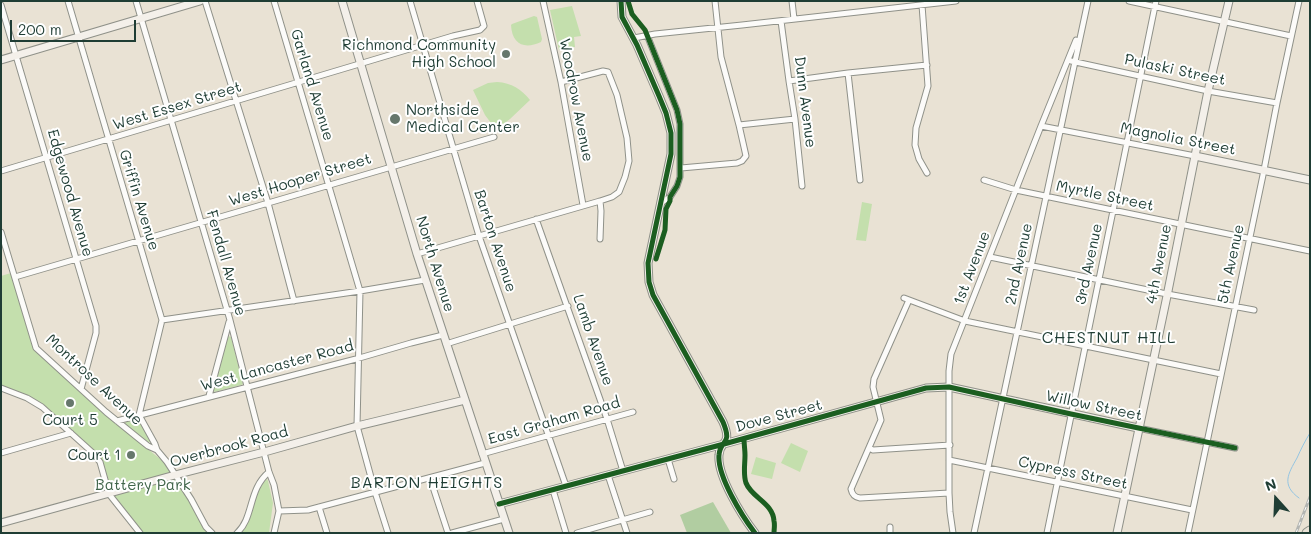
<!DOCTYPE html>
<style>
body{margin:0}
#map{position:relative;width:1311px;height:534px;overflow:hidden;background:#e9e2d4;font-family:Mali,sans-serif}
canvas{display:block}
.frame{position:absolute;inset:0;border:2px solid #1f3d34;pointer-events:none}
.north{position:absolute;left:1251px;top:474px;width:50px;height:50px;-webkit-text-stroke:4px #fff;paint-order:stroke;rotate:340deg;font-size:14px;font-weight:700;line-height:20px;text-align:center;color:#1f3d34}
.north::after{content:'';display:block;margin:auto;width:18px;height:22px;background:#1f3d34;clip-path:polygon(50% 0,100% 100%,50% 72%,0 100%)}
.scale{position:absolute;left:10px;top:20px;width:126px;height:22px;box-sizing:border-box;border:2px solid #1f3d34;border-top:0;padding-left:6px;font-size:15px;line-height:18px;white-space:nowrap;color:#1f3d34;-webkit-text-stroke:4px #fff;paint-order:stroke}
</style>
<div id="map">
<canvas width="1311" height="534"></canvas>
<div class="frame"></div>
<div class="north">N</div>
<div class="scale">200 m</div>
</div>
<script>
const ctx = document.querySelector('canvas').getContext('2d');
ctx.lineJoin = 'round';
function fillPath(path, color) { ctx.fillStyle = color; ctx.fill(path, 'evenodd'); }
function stroke(path, color, width, dash) { ctx.strokeStyle = color; ctx.lineWidth = width; ctx.lineCap = dash ? 'butt' : 'round'; ctx.setLineDash(dash || []); ctx.stroke(path); }
function label(font, color, halo, rows, align = 'center') {
  ctx.font = font + ' Mali,sans-serif'; ctx.lineWidth = 4; ctx.setLineDash([]); ctx.textBaseline = 'middle'; ctx.strokeStyle = halo; ctx.fillStyle = color; for (const [text, x, y, turn = 0] of rows) {
    ctx.save(); ctx.translate(x, y); ctx.rotate((+turn || 0) * Math.PI / 180); ctx.textAlign = isNaN(turn) ? turn : align; if (halo) ctx.strokeText(text, 0, 0); ctx.fillText(text, 0, 0); ctx.restore();
  }
}
fillPath(new Path2D(`
 M572 6 581 36 574 37 575 47 559 50 550 10Z
 M534 16 537 17 542 39 541 42C524 50 512 44 511 25L512 24Z
 M497 82C512 83 521 89 530 100L510 119 498 128 494 127 485 115 473 90 488 83Z
 M862 202 872 204 866 241 856 240Z
 M11 273 34 349 105 414 165 463 210 533H142L115 498 110 487 102 462 95 452 38 402 29 396 1 385V276Z
 M228 336 231 337 243 384 241 385 214 392 213 390Z
 M135 418H137L151 442H148L125 424 126 421Z
 M791 443 808 451 800 472 781 463Z
 M756 457 776 463 772 479 751 474Z
 M267 479 268 481 273 503 269 533H240C254 518 250 491 267 479Z`), '#c4dfad');
fillPath(new Path2D(`
 M713 502 731 533H687L680 515Z`), '#b1cda1');
stroke(new Path2D(`
 M1299 498C1281 485 1288 474 1297 458 1301 449 1305 441 1310 433`), '#94c4e1', 1);
const street = new Path2D(`
 M68 1 162 320
 M136 1 230 320 269 472 274 485 279 511 274 533
 M205 1 268 203 294 301
 M274 1 360 291 357 426 375 492 388 533
 M410 1 479 236 566 486
 M543 1 561 82 583 205
 M792 1 794 19
 M1129 1 1291 36
 M1 5 96 326V333L81 389
 M922 5 928 86 916 128 915 145 919 159 927 173
 M781 21 789 81 795 119 802 186
 M647 35 677 110 680 124V177L677 186 670 197 661 203
 M634 38 655 34 742 25 956 1
 M1071 61 1208 91 1277 103
 M848 73 860 180
 M789 81 848 73 927 65
 M739 125 795 119
 M1041 126 1195 156
 M681 168 737 163 742 161 746 156 739 125 721 57 715 1
 M1 171 453 36 480 30 484 26 477 1
 M984 180 1016 190 1310 251
 M536 219 607 419 623 471
 M1 232 36 348 106 412 138 438 148 446 157 450
 M600 239 601 211 600 201
 M417 254 600 201 612 197 619 192 625 177 629 161 627 138 617 95 608 72 603 71 561 82
 M990 257 1162 293 1254 310
 M15 277 494 137
 M904 298 965 321 1221 374
 M909 300 874 379 873 387 881 420 851 489C852 494 854 497 860 498L949 493
 M162 320 360 291 425 280
 M162 320 139 415 155 444 157 450 167 462 191 499 206 527 212 533
 M446 344 568 306
 M1 388 27 398 42 407 93 453 100 462 109 494 140 533
 M209 396 229 322
 M117 421 356 359 411 343 443 335
 M1138 428 1235 448
 M869 448 873 450 950 445
 M1 453 71 433
 M482 454 633 412
 M668 459 674 479
 M949 460 1192 510
 M608 475 627 533
 M430 478 448 533
 M553 490 566 533
 M319 507 327 533
 M279 511 308 510 485 463
 M890 527V533
 M237 533C254 518 248 489 269 472
 M452 533 504 519
 M577 533 650 512
 M953 533 950 512 949 493V371L951 354 1041 126 1076 40
 M974 533 1088 1
 M1047 533 1156 1
 M1188 533 1263 175 1277 103 1299 1`);
const secondary = new Path2D(`
 M342 1 417 254 509 533
 M621 1 622 17 637 45 659 96 666 113 671 133V154L648 263 649 282 653 295 723 422C733 446 720 439 719 455 717 476 742 516 755 533
 M1 60 200 1
 M1195 156 1310 180
 M499 504 724 444 926 388 949 387 1138 428
 M1 523 175 475 268 451 357 426 465 400
 M1117 533 1167 296 1208 91 1229 1`);
const highway = new Path2D(`
 M1307 533 1310 531`);
stroke(street, '#8f9189', 7);
stroke(secondary, '#8f9189', 9);
stroke(highway, '#8f9189', 11);
stroke(street, '#fcfbf9', 5);
stroke(secondary, '#f4f0ea', 7);
stroke(highway, '#e9e2d6', 9);
const rail = new Path2D(`
 M1296 533 1310 497`);
stroke(rail, '#b3b5b2', 3);
stroke(rail, '#fff', 1, [4]);
stroke(new Path2D(`
 M621 1 622 17 637 45 659 96 666 113 671 133V154L648 263 649 282 653 295 723 422C733 446 720 439 719 455 717 476 742 516 755 533
 M628 1 632 14 645 30 677 110 680 124V177L677 186 670 197V201L666 209 665 230 656 259
 M744 439C744 444 745 450 745 455 745 465 743 474 746 483 752 498 773 503 774 521 775 525 774 529 774 533
 M499 504 724 444 926 388 949 387 1071 414 1235 448`), '#1b5e20', 5);
for (const [x, y, r, color] of [
 [506,54,5,"#66776c"],
 [395,119,6,"#66776c"],
 [70,403,5,"#66776c"],
 [131,455,5,"#66776c"]
]) { const dot = new Path2D(); dot.arc(x, y, r, 0, 2 * Math.PI); ctx.fillStyle = color; ctx.fill(dot); stroke(dot, '#fff', 2); }
label('15px', '#1f3d34', '#fff', [
 ["Richmond Community",496,45],
 ["High School",496,62],
 ["Northside",406,110,"left"],
 ["Medical Center",406,127,"left"],
 ["Court 5",70,420,"center"],
 ["Court 1",121,455]
], 'right');
label('15px', '#1f3d34', '#fff', [
 ["Pulaski Street",1175,70,12],
 ["Garland Avenue",312,85,73],
 ["Woodrow Avenue",576,100,79],
 ["Dunn Avenue",805,102,83],
 ["West Essex Street",177,106,-17],
 ["Magnolia Street",1178,139,11],
 ["West Hooper Street",300,180,-17],
 ["Edgewood Avenue",70,193,74],
 ["Myrtle Street",1105,196,12],
 ["Griffin Avenue",139,200,73],
 ["Barton Avenue",495,241,72],
 ["Fendall Avenue",226,263,74],
 ["North Avenue",435,264,73],
 ["2nd Avenue",1019,264,-78],
 ["3rd Avenue",1089,264,-78],
 ["4th Avenue",1159,264,-79],
 ["5th Avenue",1231,264,-78],
 ["1st Avenue",972,268,-69],
 ["Lamb Avenue",593,340,71],
 ["West Lancaster Road",277,366,-15],
 ["Montrose Avenue",94,380,43],
 ["Willow Street",1094,406,12],
 ["Dove Street",779,416,-15],
 ["East Graham Road",554,421,-16],
 ["Overbrook Road",229,447,-15],
 ["Cypress Street",1073,473,12]
]);
label('15px', '#40654a', '#fff', [
 ["Battery Park",143,485]
]);
ctx.letterSpacing = '1px';
label('16px', '#1f3d34', '#fff', [
 ["CHESTNUT HILL",1109,338],
 ["BARTON HEIGHTS",427,483]
]);
ctx.letterSpacing = '0px';
</script>
